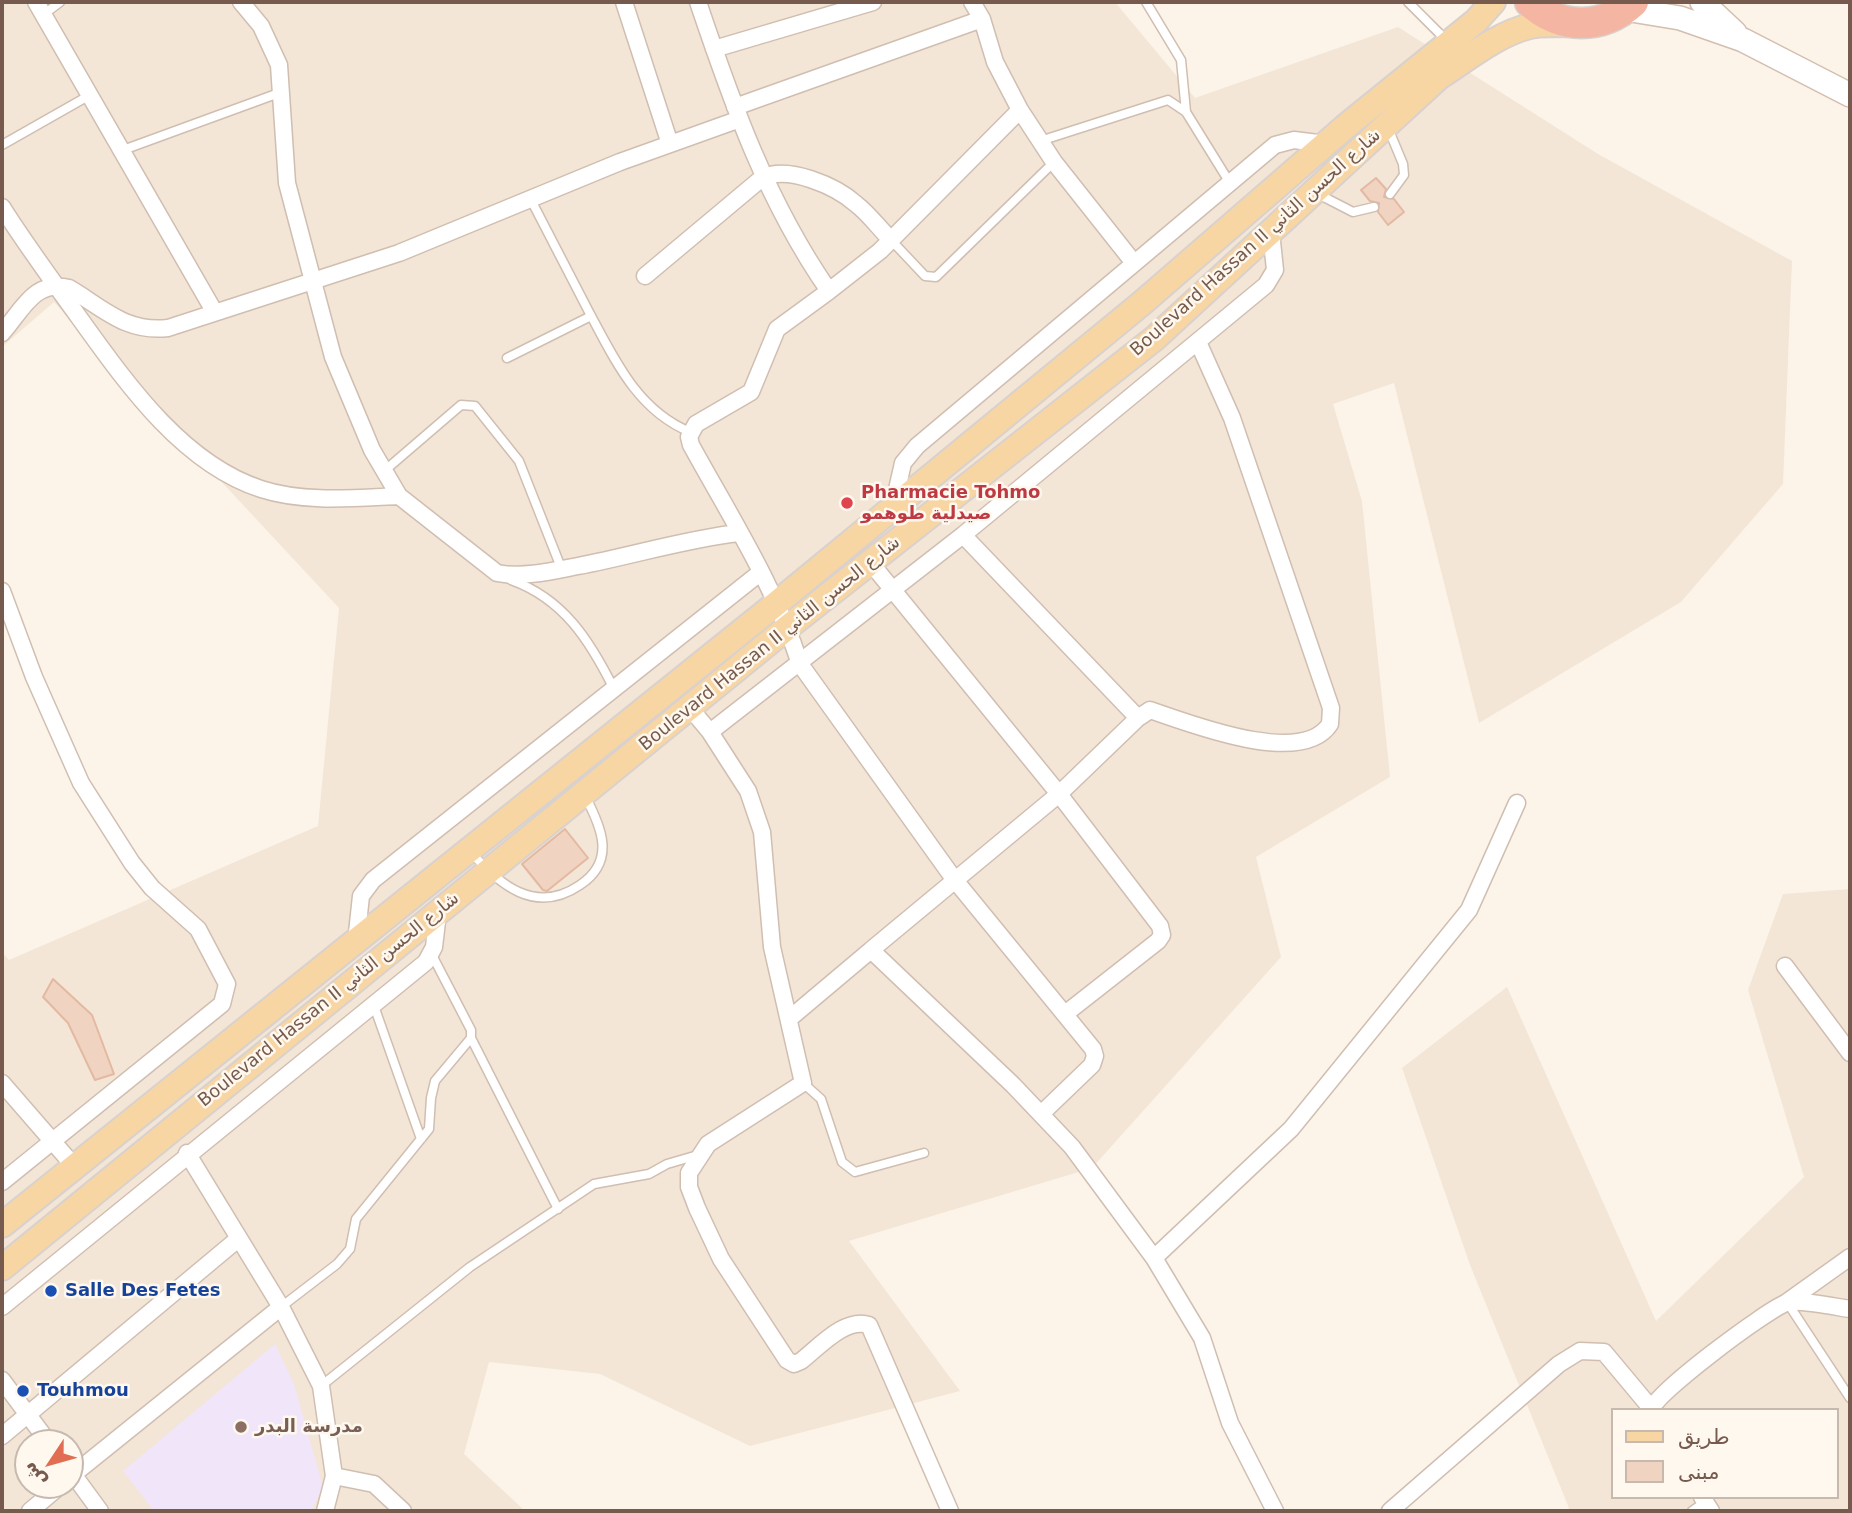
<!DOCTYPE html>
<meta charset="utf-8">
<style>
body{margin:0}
#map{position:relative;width:1852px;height:1513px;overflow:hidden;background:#fcf4e9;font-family:"DejaVu Sans","Noto Naskh Arabic",sans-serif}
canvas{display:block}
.frame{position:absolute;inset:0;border:4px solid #765a4d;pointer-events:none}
.legend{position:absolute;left:1611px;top:1408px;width:228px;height:91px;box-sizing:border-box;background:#fef8ef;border:2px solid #c8b9ae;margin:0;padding:9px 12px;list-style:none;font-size:21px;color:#765a4d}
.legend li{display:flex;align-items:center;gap:14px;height:35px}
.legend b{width:35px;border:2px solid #c8b9ae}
.north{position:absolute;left:14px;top:1429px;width:70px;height:70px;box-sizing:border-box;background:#fef8ef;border:2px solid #c8b9ae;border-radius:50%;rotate:234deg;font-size:19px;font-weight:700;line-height:28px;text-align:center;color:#765a4d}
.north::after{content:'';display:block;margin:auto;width:24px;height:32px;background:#e16e53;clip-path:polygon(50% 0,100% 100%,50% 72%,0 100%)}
</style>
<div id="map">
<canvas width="1852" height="1513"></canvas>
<div class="frame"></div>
<ul class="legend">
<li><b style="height:9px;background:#f8d6a4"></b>طريق</li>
<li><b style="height:19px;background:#f1d3c1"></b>مبنى</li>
</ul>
<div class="north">ش</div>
</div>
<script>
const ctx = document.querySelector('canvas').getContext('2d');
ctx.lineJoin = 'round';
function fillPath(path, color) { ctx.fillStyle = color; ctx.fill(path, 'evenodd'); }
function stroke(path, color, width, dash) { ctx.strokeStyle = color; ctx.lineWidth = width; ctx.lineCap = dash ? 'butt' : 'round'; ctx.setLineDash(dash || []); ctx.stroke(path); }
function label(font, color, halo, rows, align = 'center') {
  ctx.font = font + ' "DejaVu Sans","Noto Naskh Arabic",sans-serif'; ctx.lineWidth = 5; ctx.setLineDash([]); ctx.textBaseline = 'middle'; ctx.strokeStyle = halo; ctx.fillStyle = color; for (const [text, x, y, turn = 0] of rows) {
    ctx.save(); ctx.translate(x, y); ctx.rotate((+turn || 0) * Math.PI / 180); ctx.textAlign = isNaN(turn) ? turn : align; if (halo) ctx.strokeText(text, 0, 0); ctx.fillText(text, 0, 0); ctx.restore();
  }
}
fillPath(new Path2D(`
 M2 2H1115L1195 98 1398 27 1598 154 1792 261 1783 484 1681 602 1479 723 1394 383 1333 404 1362 501 1390 777 1256 857 1281 957 1092 1168 849 1241 960 1391 750 1446 600 1374 489 1362 464 1454 525 1511H2V952L9 960 318 826 339 608 54 302 2 347ZM28 1443H70V1485H28Z
 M1850 889V1511H1566L1569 1508 1470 1265 1402 1068 1507 987 1656 1321 1804 1177 1748 990 1783 894ZM1612 1410H1836V1497H1612Z`), '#f3e6d7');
fillPath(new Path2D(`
 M275 1344 294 1384 323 1487 311 1511H154L123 1471Z`), '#f1e5f9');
const building = new Path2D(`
 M1376 178 1386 189 1384 197 1394 199 1404 212 1388 225 1378 212 1379 203 1370 201 1361 190Z
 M565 829 588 858 547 891 543 890 522 864Z
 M53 979 92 1015 114 1074 95 1080 68 1023 43 997Z`);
fillPath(building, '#f1d3c1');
stroke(building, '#e3b9a2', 2);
const lane = new Path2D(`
 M1146 2 1181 60 1186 112
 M1408 2 1448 42
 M43 15 60 2
 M1388 128 1403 164 1404 175 1390 194
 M1040 141 1168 100 1186 112 1230 183
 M2 145 90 95
 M123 150 279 93
 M1318 194 1353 212 1374 207
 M530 198C550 236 569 274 589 312 615 360 637 410 690 432
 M891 240 925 276 936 277 1054 162
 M507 358 591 316
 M383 472 461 405 475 406 519 461 562 570
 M511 580C564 599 590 641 614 689
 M470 851C500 886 536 915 580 885 616 861 602 828 585 796
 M373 1003 421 1139
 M471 1038 558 1209
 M803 1083 821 1099 842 1162 855 1172 924 1153
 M1787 1302 1850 1398
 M281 1307 337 1264 350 1249 356 1219 429 1129 431 1098 435 1081 471 1038V1030L432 955
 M321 1386 470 1267 594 1184 649 1174 667 1164 698 1155
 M1692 1511 1705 1502`);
const street = new Path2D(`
 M36 2 214 311
 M241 2 261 26 279 65 287 183 333 357 372 450 399 496 497 573C524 578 552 571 578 566 632 556 685 539 739 533
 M624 2 670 144
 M698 2C732 103 767 202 829 291L777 329 751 392 696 424 689 437 691 445C730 516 775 586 800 664L954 879 1093 1049 1095 1056 1092 1065 1041 1114
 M972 2 982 19 995 62 1020 110 1054 162 1134 263
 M714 49 873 2
 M735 107 982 19
 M2 207C26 245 52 280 78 316 125 381 181 463 261 489 304 503 354 498 399 496
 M645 276 762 178C788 165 836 186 856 204 869 214 879 228 891 240
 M829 291 880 251 1020 110
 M2 333C22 311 34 279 69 288 103 308 126 333 168 328L399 253 620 162 740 119
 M893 507 903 463 917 446 1275 145 1294 140 1326 144
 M963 535 1138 718 1059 794 871 950 1013 1085 1072 1147 1154 1258 1202 1338 1230 1423 1275 1511
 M870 562 1059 794 1160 926 1162 935 1158 941 1065 1014
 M2 591 34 677 81 783 132 863 152 888 198 929 227 984 222 1004 2 1182
 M690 708 710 732 748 791 762 832 772 947 803 1083 708 1144 689 1173V1187L697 1208 721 1259 787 1360 794 1364 801 1361C819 1347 845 1317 869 1325L950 1511
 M1138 718 1150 710C1189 723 1302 768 1330 724L1331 708 1232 418 1198 342
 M710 732 963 535 1266 285 1275 270 1271 232
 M356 942 361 896 373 880 761 572
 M1785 966 1850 1053
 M789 1019 871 950
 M2 1083 74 1166
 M187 1153 281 1307 321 1386 334 1476 325 1511
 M1154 1258 1291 1129 1469 910 1517 803
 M1787 1302 1850 1257
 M2 1307 426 962 434 947 438 913
 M2 1380 49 1443
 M1651 1410C1653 1395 1765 1311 1786 1303 1797 1299 1836 1307 1850 1309
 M2 1436 238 1239
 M70 1470 100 1511
 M334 1476 374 1484 403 1511
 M70 1477 281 1307
 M1702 1497 1711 1511
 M30 1511 61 1485
 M1390 1511 1559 1364 1580 1351 1604 1352 1650 1407`);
const secondary = new Path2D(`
 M1702 2 1735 33
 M1625 9 1680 18 1743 40 1850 95`);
const primary = new Path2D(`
 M2 1225 777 603 1142 303 1345 127 1476 21 1493 2
 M2 1268 788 627 1155 338 1439 77C1467 59 1497 34 1530 26 1542 23 1556 25 1569 24`);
const highway = new Path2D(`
 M1530 2C1561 30 1602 30 1633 2`);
stroke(lane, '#d0beb1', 11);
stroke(street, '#d0beb1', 19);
stroke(secondary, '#d3beaf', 26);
stroke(primary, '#d9d1cd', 28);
stroke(highway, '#d9d1cd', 33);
stroke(lane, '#fff', 8);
stroke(street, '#fff', 16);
stroke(secondary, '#fff', 23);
stroke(primary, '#f8d6a4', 24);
stroke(highway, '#f4b5a2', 30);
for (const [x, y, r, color] of [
 [847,503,7,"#e0444e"],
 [51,1291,7,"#1a4fb4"],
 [23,1391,7,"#1a4fb4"],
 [241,1427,7,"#8d6e63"]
]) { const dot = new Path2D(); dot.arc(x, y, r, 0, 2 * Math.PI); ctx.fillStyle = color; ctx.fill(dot); stroke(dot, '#fef8ef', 2.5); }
label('18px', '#765a4d', '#fef8ef', [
 ["Boulevard Hassan II شارع الحسن الثاني",1256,243,-42],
 ["Boulevard Hassan II شارع الحسن الثاني",770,644,-39],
 ["Boulevard Hassan II شارع الحسن الثاني",329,1000,-39]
]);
label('bold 18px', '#be3a42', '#fef8ef', [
 ["Pharmacie Tohmo",861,493],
 ["صيدلية طوهمو",861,514]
], 'left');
label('bold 18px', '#164399', '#fef8ef', [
 ["Salle Des Fetes",65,1291],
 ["Touhmou",37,1391]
], 'left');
label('bold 18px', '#785e54', '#fef8ef', [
 ["مدرسة البدر",255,1427]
], 'left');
</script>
